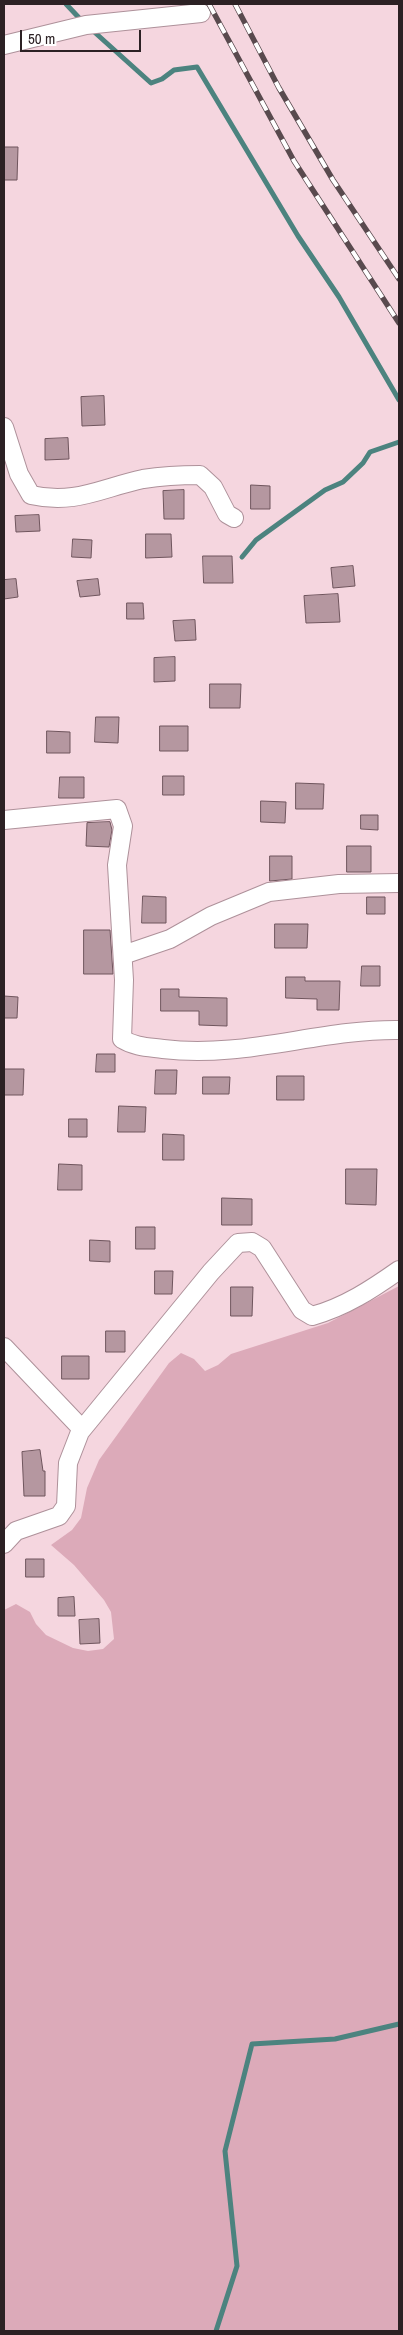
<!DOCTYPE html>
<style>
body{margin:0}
#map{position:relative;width:403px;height:2335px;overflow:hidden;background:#f5d6df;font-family:"Archivo Narrow",sans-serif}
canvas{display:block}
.frame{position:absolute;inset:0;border:5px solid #2c2124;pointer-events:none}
.scale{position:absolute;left:20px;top:30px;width:121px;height:22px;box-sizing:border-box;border:2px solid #2c2124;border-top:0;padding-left:6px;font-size:15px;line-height:18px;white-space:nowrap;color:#2c2124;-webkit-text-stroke:4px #fff;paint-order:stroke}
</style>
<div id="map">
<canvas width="403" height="2335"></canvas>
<div class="frame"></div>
<div class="scale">50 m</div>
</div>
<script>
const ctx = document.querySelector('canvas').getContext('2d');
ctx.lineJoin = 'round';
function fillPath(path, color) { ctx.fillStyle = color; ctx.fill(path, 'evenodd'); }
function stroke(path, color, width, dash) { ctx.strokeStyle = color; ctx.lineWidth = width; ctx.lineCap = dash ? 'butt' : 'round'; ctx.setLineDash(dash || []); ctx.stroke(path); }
fillPath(new Path2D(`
 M399 1286V2331H4V1610L16 1604 30 1612 36 1624 46 1635 73 1648 88 1651 103 1649 114 1639 111 1612 104 1600 74 1565 51 1545 72 1530 81 1518 87 1488 99 1460 169 1363 181 1353 194 1359 205 1371 218 1365 231 1354 328 1323Z`), '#dcaab9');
stroke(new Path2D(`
 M66 4 83 22
 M91 29 151 83 162 79 174 70 197 67 298 236 339 297 399 400
 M242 557 256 540 325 490 343 482 363 463 370 452 399 442
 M216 2331 237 2266 225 2151 252 2044 335 2039 399 2024`), '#4c837f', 5);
const building = new Path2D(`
 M4 147H18L17 180H4Z
 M104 396 105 425 82 426 81 397Z
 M68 438 69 459 45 460V439Z
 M251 485 270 486V509H251Z
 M184 490V519H164L163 491Z
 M39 515 40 531 16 532 15 516Z
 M146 534H171L172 557 146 558Z
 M73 539 92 540 91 558 72 557Z
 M203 556H232L233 583H204Z
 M353 566 355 586 333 588 331 568Z
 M16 579 18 597 4 599V580Z
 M98 579 100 595 80 597 77 581Z
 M338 594 340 622 306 623 304 596Z
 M127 603H143L144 619H127Z
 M195 620 196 640 175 641 173 621Z
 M175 657V681L154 682V658Z
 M210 684H241L240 708H210Z
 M96 717H119L118 743 95 742Z
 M160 726H188V751H160Z
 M47 731 70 732V753H47Z
 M163 776H184V795H163Z
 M60 777H84V798H59Z
 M296 783 324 784 323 809H296Z
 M261 801 286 802 285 823 261 822Z
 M361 815H378V830L361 829Z
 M110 822 112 830 109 847 86 846 87 823Z
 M347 846H371V872H347Z
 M270 856H292V879L270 881Z
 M143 896 166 897V923H142Z
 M367 897H385V914H367Z
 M275 924H308L307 948H275Z
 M84 930H110L113 974H84Z
 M362 966H380V986H361Z
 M286 977H305V981H340L339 1010H317V999L286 998Z
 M161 989H179V997L227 998V1026L199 1025V1011H161Z
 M4 996 18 997 17 1018H4Z
 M97 1054H115V1072H96Z
 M4 1069H24L23 1095H4Z
 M156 1070H177L176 1094H155Z
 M277 1076H304V1100H277Z
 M203 1077H230L229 1094H203Z
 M119 1106 146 1107 145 1132H118Z
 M69 1119H87V1137H69Z
 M163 1134 184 1135V1160H163Z
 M59 1164 82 1165V1190H58Z
 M346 1169H377L376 1205 346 1204Z
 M222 1198 252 1199V1225H222Z
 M136 1227H155V1249H136Z
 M90 1240 110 1241V1262L90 1261Z
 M155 1271H173L172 1294H155Z
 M231 1287H253L252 1316H231Z
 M106 1331H125V1352H106Z
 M62 1356H89V1379H62Z
 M40 1450 43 1471H45V1496H24L22 1452Z
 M26 1559H44V1577H26Z
 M74 1597 75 1616H58V1598Z
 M99 1619 100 1643 80 1644 79 1620Z`);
fillPath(building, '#b597a0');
stroke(building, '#6f555d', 1);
const street = new Path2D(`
 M4 45 86 25 201 13
 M4 427 19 474 31 495C75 505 101 488 143 479 162 476 181 475 200 475L213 487 227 514 234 518
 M4 820 117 809 123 826 117 865 124 980 122 1039C135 1047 148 1047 163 1049 244 1059 319 1029 399 1030
 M123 955 170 939 211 916 269 892 339 884 399 883
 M4 1347 82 1429
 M4 1544 16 1531 59 1516 66 1506 68 1463 80 1432 211 1272 238 1243 252 1242 262 1248 302 1310 312 1316C345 1307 372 1289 399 1270`);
stroke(street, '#ae919a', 20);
stroke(street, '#fff', 18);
const rail = new Path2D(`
 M209 4 294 161 399 323
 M235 4 279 88 333 180 399 279`);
stroke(rail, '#594a4e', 5.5);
stroke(rail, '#fff', 4, [11]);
</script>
